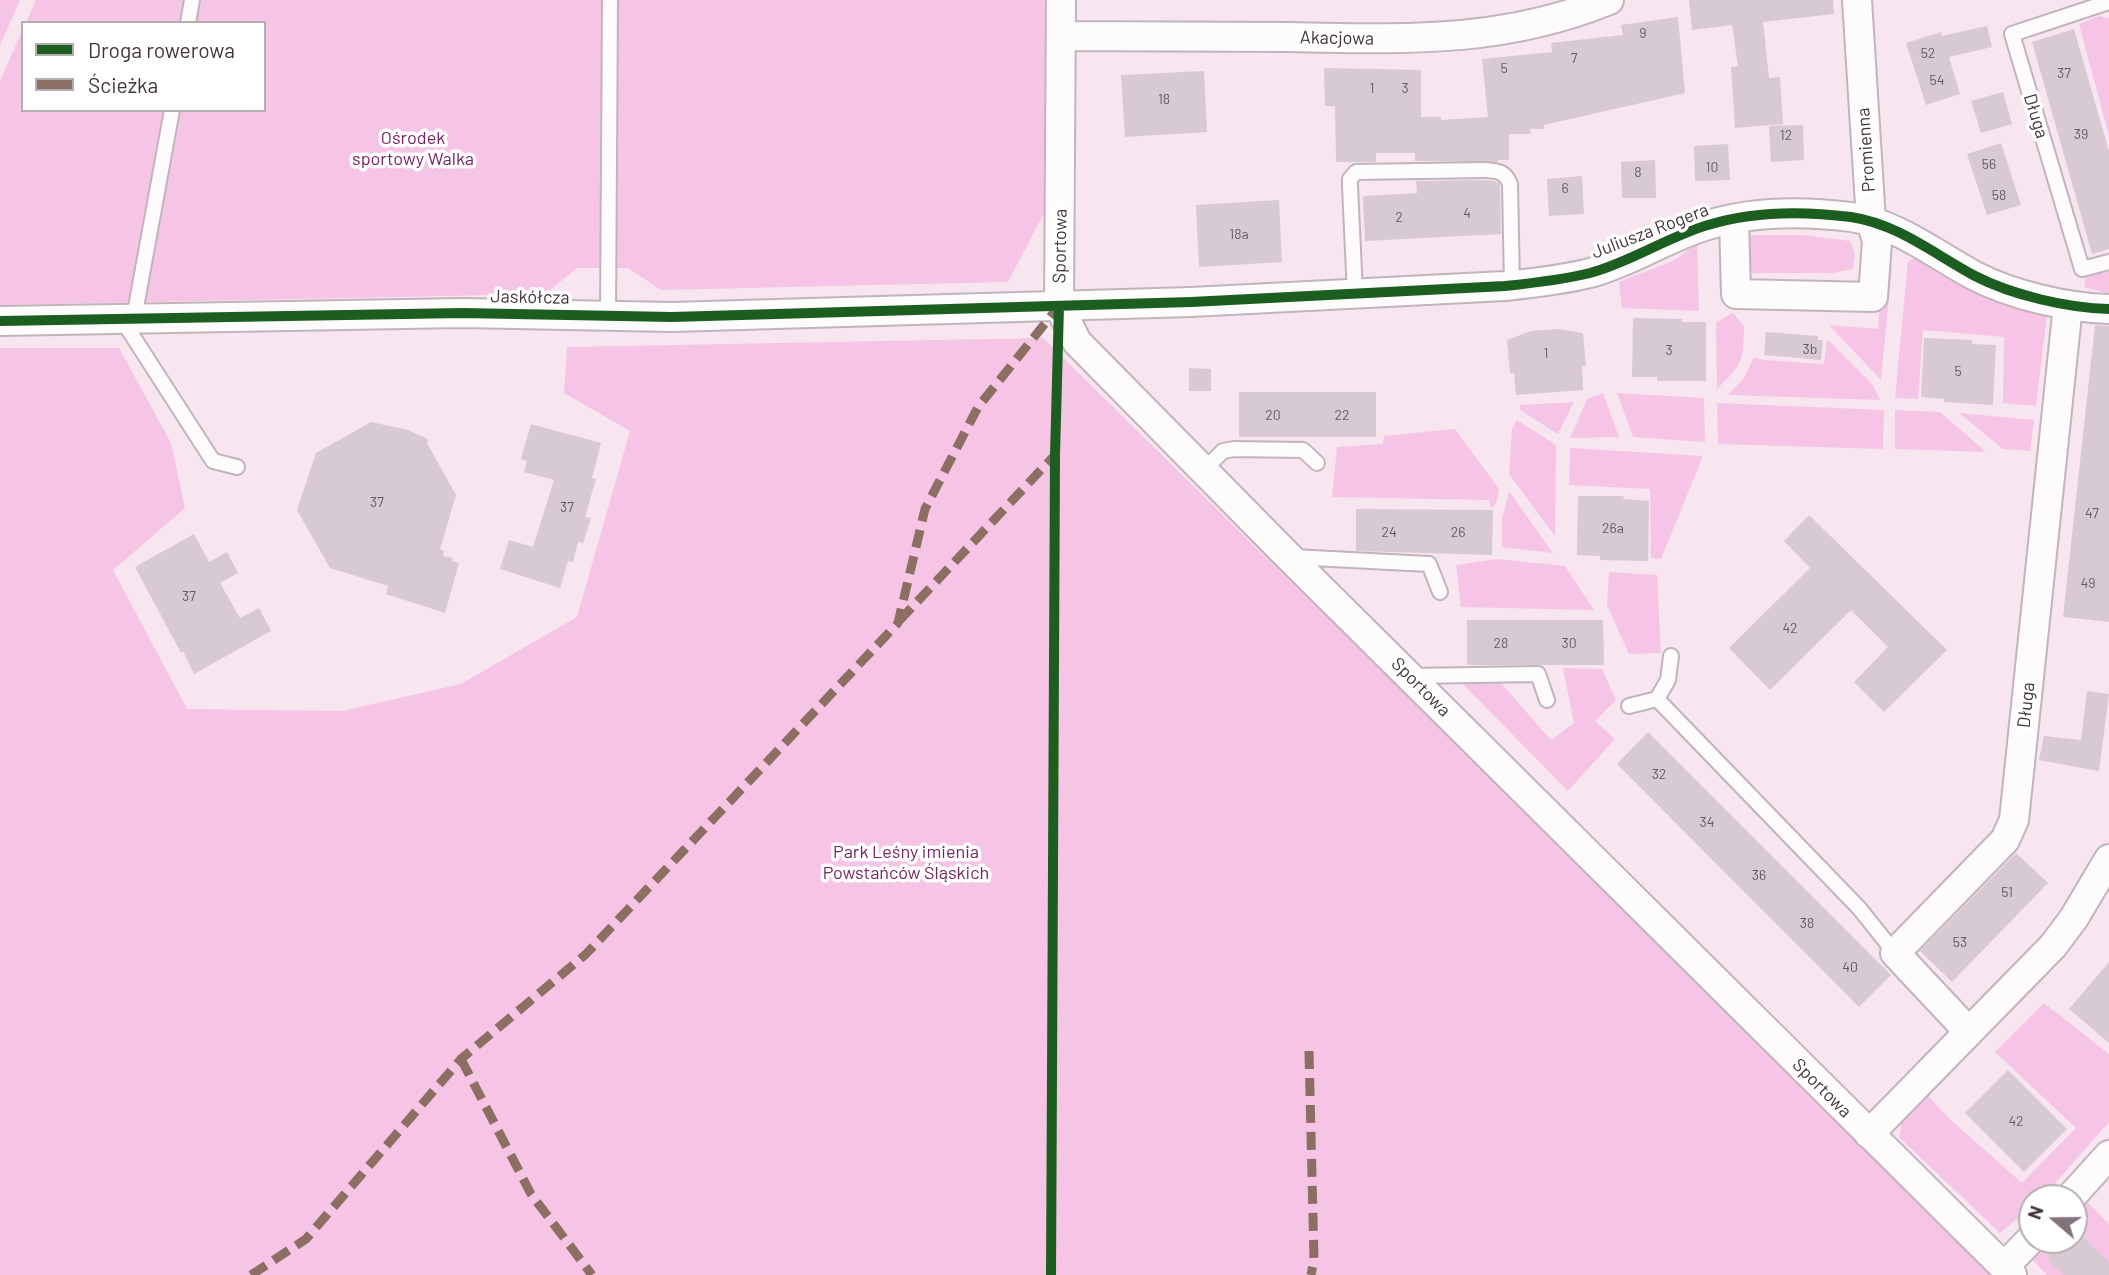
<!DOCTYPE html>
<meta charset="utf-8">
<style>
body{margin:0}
#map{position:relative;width:2109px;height:1275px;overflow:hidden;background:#f7e5f0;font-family:Barlow,sans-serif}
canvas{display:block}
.legend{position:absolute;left:21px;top:21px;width:245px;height:91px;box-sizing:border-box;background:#fff;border:2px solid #b3aeb1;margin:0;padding:9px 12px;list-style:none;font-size:21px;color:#41343c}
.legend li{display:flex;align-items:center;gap:14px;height:35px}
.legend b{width:35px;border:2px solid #b3aeb1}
.north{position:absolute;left:2018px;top:1184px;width:70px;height:70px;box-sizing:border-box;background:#fff;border:2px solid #b3aeb1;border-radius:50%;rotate:290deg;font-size:19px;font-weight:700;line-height:28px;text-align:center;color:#41343c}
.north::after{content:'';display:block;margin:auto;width:24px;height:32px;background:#81727b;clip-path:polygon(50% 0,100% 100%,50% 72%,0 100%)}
</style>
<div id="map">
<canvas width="2109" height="1275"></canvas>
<ul class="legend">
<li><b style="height:9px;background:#1b5e20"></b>Droga rowerowa</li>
<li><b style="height:9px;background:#8d6e63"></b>Ścieżka</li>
</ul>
<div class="north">N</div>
</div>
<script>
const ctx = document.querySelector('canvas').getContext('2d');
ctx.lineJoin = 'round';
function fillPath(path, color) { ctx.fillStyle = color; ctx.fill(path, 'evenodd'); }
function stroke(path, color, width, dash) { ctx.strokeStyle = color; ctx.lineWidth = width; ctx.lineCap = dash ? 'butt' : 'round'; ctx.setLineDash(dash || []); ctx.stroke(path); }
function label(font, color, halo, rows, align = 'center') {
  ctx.font = font + ' Barlow,sans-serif'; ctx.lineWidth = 7; ctx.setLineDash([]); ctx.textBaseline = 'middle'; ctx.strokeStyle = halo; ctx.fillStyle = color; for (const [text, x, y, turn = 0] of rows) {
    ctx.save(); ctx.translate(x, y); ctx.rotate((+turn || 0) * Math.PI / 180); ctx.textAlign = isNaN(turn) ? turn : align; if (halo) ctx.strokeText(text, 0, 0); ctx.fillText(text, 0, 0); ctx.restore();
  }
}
fillPath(new Path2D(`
 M0 0H20L0 45Z
 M36 0H1048L1046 209 1008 282 661 290 628 268H577L545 294 0 305V81L23 29V110H264V23H26Z
 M2099 16 2109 18V136L2079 24Z
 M1754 235H1802L1850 241 1855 255 1853 269 1832 273H1753L1749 267 1747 237Z
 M1697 243 1699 311 1622 308 1619 282 1675 260Z
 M1915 258C1956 287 1998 304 2047 315L2036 406 2003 403 2004 337 1923 330 1918 399 1895 398 1908 261Z
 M1883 265 1892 266 1881 380 1829 325 1878 329Z
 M2109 272V294L2084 287 2087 273Z
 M1733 313 1744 326C1743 362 1743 364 1717 389L1716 322Z
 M1043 338 1995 1275H0V348H119L171 443 185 508 113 570 187 709 342 711 461 684 577 617 630 431 564 393 567 347Z
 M1827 339 1873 385 1880 400 1728 395 1744 378 1754 357 1764 360 1824 364Z
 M1603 393 1619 437 1570 438 1587 399Z
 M1617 393 1704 398 1705 442 1633 437Z
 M1574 402 1558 434 1520 410V405Z
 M1717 403 1884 410 1883 449 1718 444Z
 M1895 410 1940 412 1986 452 1895 449Z
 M1959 413 2034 420 2030 451 2003 449Z
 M1517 420 1556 445 1555 536 1509 474 1512 429Z
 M1455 429 1499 489 1496 504 1491 508 1489 500 1332 497 1337 447 1383 444 1384 436Z
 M1570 448 1703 456 1661 559 1651 558 1650 489 1569 485Z
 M1509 491 1553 553 1502 547V519Z
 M1497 559 1565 566 1594 610 1461 607 1456 565Z
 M1609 572 1657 575 1661 653 1629 654 1607 605Z
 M1563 668 1602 669 1616 700 1595 721 1615 739 1568 791 1459 680H1498L1551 740 1574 723Z
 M2044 1003 2109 1054V1122L2049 1190 2041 1198H2032V1206L2000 1233 1899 1137 1903 1117 1926 1094 1951 1120 2022 1183 2076 1128 1995 1052Z
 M2085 1200 2109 1224V1275H2047L2032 1259 2049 1240H2074V1213Z`), '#f6c5e5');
fillPath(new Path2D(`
 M1689 0H1833L1834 14 1763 22 1769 78 1780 77 1783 124 1735 128 1731 67 1738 66 1732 25 1692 30Z
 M1678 17 1685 93 1544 125V129H1530L1531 134H1509V160H1498V162L1415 161V153H1376V162H1336L1335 106H1325L1324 68 1421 70V117H1441V120L1488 117 1482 59 1552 52 1551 43 1623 35 1621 25Z
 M1987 26 1992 47 1949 57 1960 94 1926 105 1906 43 1941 32 1942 36Z
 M2074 29 2109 151V249L2092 254 2032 42Z
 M1204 71 1207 132 1125 137 1121 75Z
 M2003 92 2012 124 1981 133 1971 101Z
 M1803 125 1804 160 1771 162 1769 126Z
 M2001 143 2021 205 1987 215 1967 154Z
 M1728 144 1730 180 1695 181 1694 146Z
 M1655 160 1656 198H1622L1621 162Z
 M1582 176 1584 214 1549 216 1547 179Z
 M1485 180 1494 181 1500 184 1501 234 1365 241 1363 196 1417 193 1416 181Z
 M1279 200 1282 262 1199 267 1196 205Z
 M1633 318 1682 319V322H1706V381H1657V377H1632Z
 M2095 325 2109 326V622L2063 617Z
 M1558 329 1583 333 1586 366H1582L1583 390 1516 395 1514 373H1510L1507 340 1531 331Z
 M1766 332 1818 336V340H1823L1821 360 1764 355Z
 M1924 338 1972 340V344L1996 345 1993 405 1944 402V399L1921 397Z
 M1189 368 1211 369V391H1189Z
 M1239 392H1376V437H1239Z
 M371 422 408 430 428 439 427 443 456 495 440 549 444 551 443 556 453 558 452 561 459 563 445 613 386 594 388 586 330 568 297 510 316 453Z
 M531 424 601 443 592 478 596 479 585 517 591 518 583 543 578 542 573 562 568 561 560 588 500 569 509 540 533 547 554 480 524 472 527 461 521 459Z
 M1578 496H1624L1623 499 1649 501 1648 561 1600 560V556L1577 555Z
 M1356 509 1493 510 1492 555 1356 551Z
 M1809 515 1947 650 1884 712 1854 682 1888 647 1851 610 1770 690 1729 648 1810 568 1784 541Z
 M194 534 209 562 227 552 238 573 220 583 240 618 259 608 271 631 194 674 183 651 181 653 135 567Z
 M1467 620H1603L1604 665H1467Z
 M2087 691 2109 694 2099 771 2039 760 2044 736 2081 740Z
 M1648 732 1891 975 1859 1007 1617 764Z
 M2016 853 2048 883 1952 982 1920 951Z
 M2109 962V1043L2069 1009Z
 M2008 1070 2067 1129 2024 1172 1965 1113Z
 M2076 1230 2109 1262V1275H2064L2047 1259 2066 1240H2074Z`), '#d8cad2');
const lane = new Path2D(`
 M2109 2 2012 34 2082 269 2109 262
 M188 23 192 0
 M1355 294 1350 186V179L1356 172 1485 170C1497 171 1505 171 1510 184L1512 285
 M608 317 610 0
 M121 318 213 461 237 467
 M134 318 172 110
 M1203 471 1223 451 1234 449 1303 450 1317 463
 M1292 557 1429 564 1440 592
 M1411 676 1538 674 1547 700
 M1657 699 1668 680 1671 656
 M1629 706 1657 699 1859 908 1895 953`);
const street = new Path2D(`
 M1061 0 1059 306 1077 342 1289 557 2012 1275
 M1061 36C1137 36 1213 36 1289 37 1402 39 1502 44 1609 0
 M1734 219 1736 294 1873 297 1877 241 1871 221 1857 0
 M0 321 462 313 672 317 1191 302 1505 286C1534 283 1562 280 1590 273 1631 262 1667 237 1708 225 1753 211 1804 211 1851 217 1898 224 1934 254 1975 276 2012 295 2067 308 2109 309
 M1969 1032 1895 953 2005 840 2014 820 2068 305
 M1869 1134 2053 946 2074 918 2109 859
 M2070 1198 2109 1155
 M2004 1267 2032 1238`);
stroke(lane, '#c1b4bc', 18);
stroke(street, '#c1b4bc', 32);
stroke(lane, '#fefbfd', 14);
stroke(street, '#fefbfd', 28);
stroke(new Path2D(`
 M899 621 1055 455
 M1309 1051 1314 1259 1311 1275
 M461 1059 531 1194 592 1275
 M251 1275 306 1239 461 1059 586 954 898 623 925 509 978 407 1059 306`), '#8d6e63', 9, [18, 9]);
stroke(new Path2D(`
 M0 321 462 313 672 317 1191 302 1505 286C1534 283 1562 280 1590 273 1631 262 1667 237 1708 225 1753 211 1804 211 1851 217 1898 224 1934 254 1975 276 2012 295 2067 308 2109 309
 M1051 1275 1055 455 1059 306`), '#1b5e20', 10);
label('14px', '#675a62', null, [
 ["9",1643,33],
 ["52",1928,53],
 ["7",1574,58],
 ["5",1504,68],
 ["37",2064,73],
 ["54",1937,80],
 ["1",1372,88],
 ["3",1405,88],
 ["18",1164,99],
 ["39",2081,134],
 ["12",1786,135],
 ["56",1989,164],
 ["10",1712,167],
 ["8",1638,172],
 ["6",1565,188],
 ["58",1999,195],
 ["4",1467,213],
 ["2",1399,217],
 ["18a",1239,234],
 ["3b",1810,349],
 ["3",1669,350],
 ["1",1546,353],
 ["5",1958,371],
 ["20",1273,415],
 ["22",1342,415],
 ["37",377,502],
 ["37",567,507],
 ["47",2092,513],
 ["26a",1613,528],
 ["24",1389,532],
 ["26",1458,532],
 ["49",2088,583],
 ["37",189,596],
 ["42",1790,628],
 ["28",1501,643],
 ["30",1569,643],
 ["32",1659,774],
 ["34",1707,822],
 ["36",1759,875],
 ["51",2007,892],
 ["38",1807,923],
 ["53",1960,942],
 ["40",1850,967],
 ["42",2016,1121]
]);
label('18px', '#41343c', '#fff', [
 ["Akacjowa",1337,38,1],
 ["Długa",2036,116,73],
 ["Promienna",1866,150,-94],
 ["Juliusza Rogera",1650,231,-21],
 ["Sportowa",1060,246,-89],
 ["Jaskółcza",530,297,1],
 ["Sportowa",1421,687,45],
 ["Długa",2026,705,-84],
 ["Sportowa",1822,1088,45]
]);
label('18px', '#772361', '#fff', [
 ["Ośrodek",413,138],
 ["sportowy Walka",413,159],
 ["Park Leśny imienia",906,852],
 ["Powstańców Śląskich",906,873]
]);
</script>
